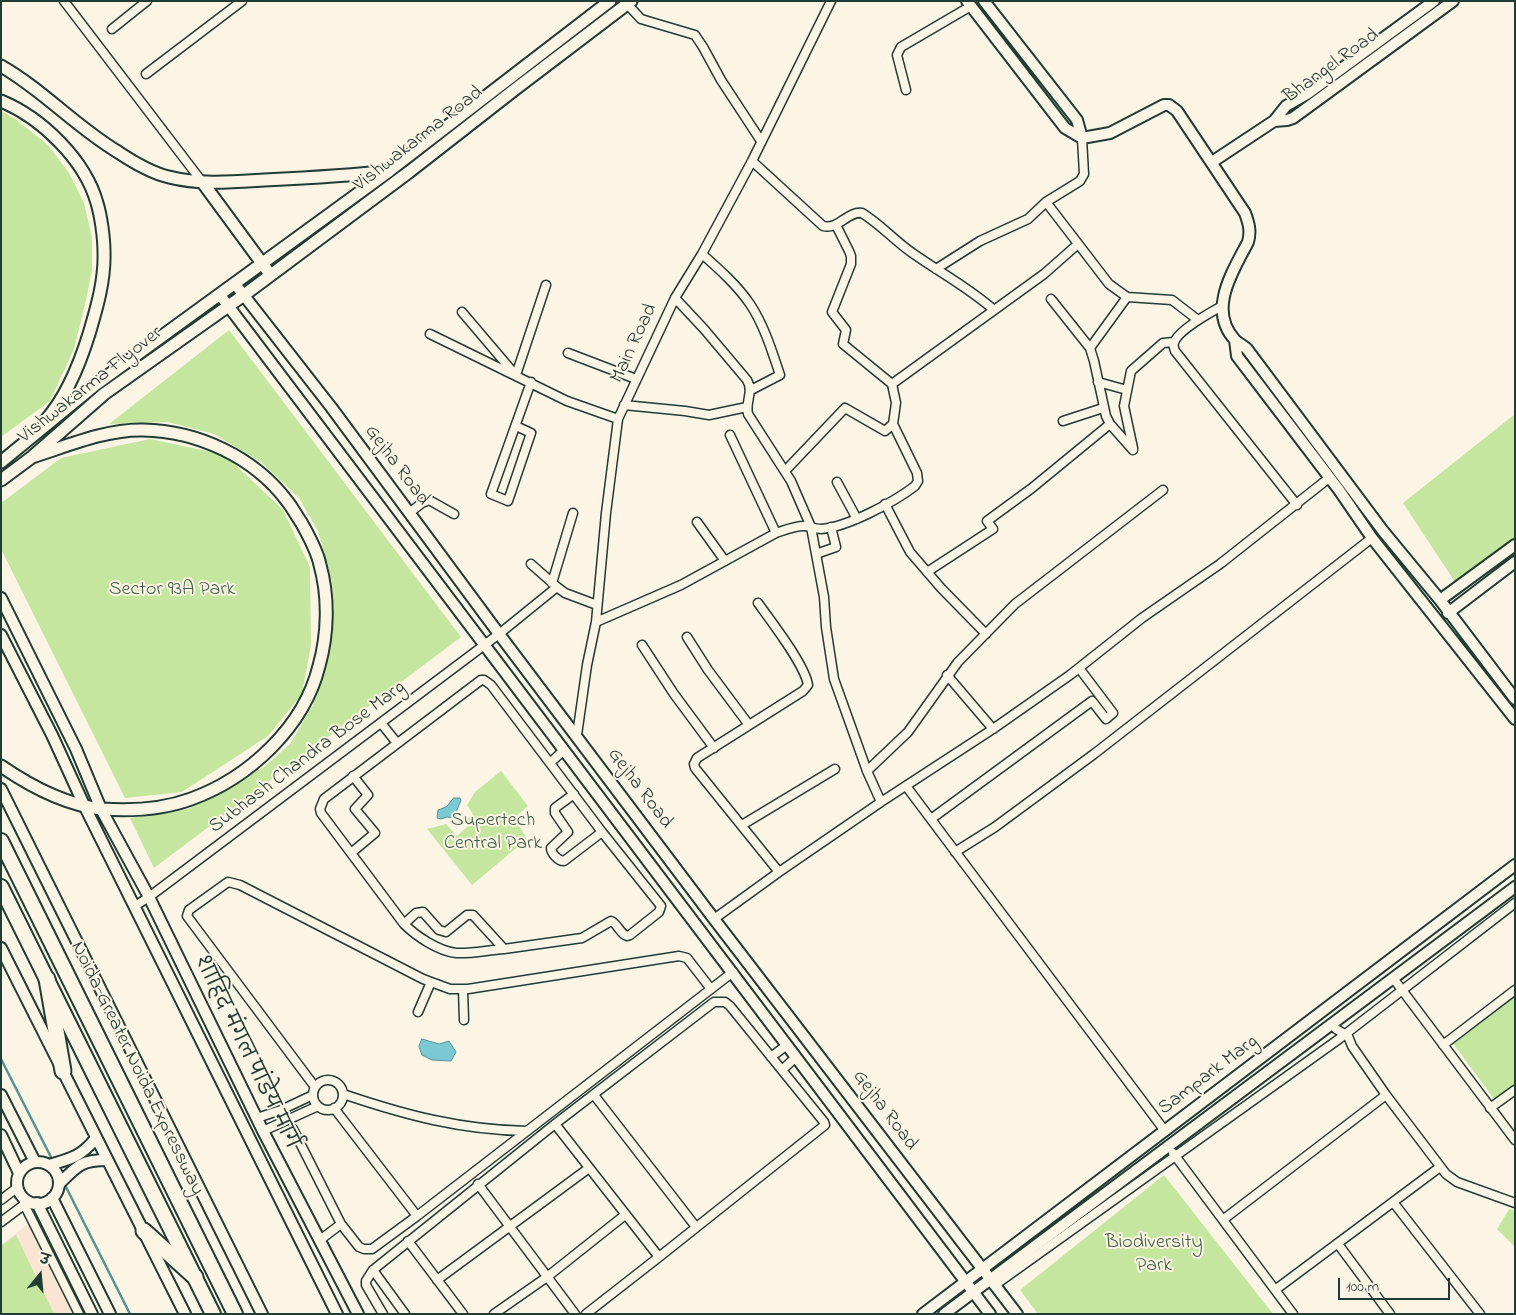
<!DOCTYPE html>
<meta charset="utf-8">
<style>
body{margin:0}
#map{position:relative;width:1516px;height:1315px;overflow:hidden;background:#fcf5e5;font-family:"Indie Flower","Playpen Sans Deva",sans-serif}
canvas{display:block}
.frame{position:absolute;inset:0;border:2px solid #1f3d34;pointer-events:none}
.north{position:absolute;left:15px;top:1250px;width:50px;height:50px;-webkit-text-stroke:4px #fcf5e5;paint-order:stroke;rotate:17deg;font-size:14px;font-weight:700;line-height:20px;text-align:center;color:#1f3d34}
.north::after{content:'';display:block;margin:auto;width:18px;height:22px;background:#1f3d34;clip-path:polygon(50% 0,100% 100%,50% 72%,0 100%)}
.scale{position:absolute;left:1338px;top:1278px;width:112px;height:22px;box-sizing:border-box;border:2px solid #1f3d34;border-top:0;padding-left:6px;font-size:15px;line-height:18px;white-space:nowrap;color:#1f3d34;-webkit-text-stroke:4px #fcf5e5;paint-order:stroke}
</style>
<div id="map">
<canvas width="1516" height="1315"></canvas>
<div class="frame"></div>
<div class="north">उ</div>
<div class="scale">100 m</div>
</div>
<script>
const ctx = document.querySelector('canvas').getContext('2d');
ctx.lineJoin = 'round';
function fillPath(path, color) { ctx.fillStyle = color; ctx.fill(path, 'evenodd'); }
function stroke(path, color, width, dash) { ctx.strokeStyle = color; ctx.lineWidth = width; ctx.lineCap = dash ? 'butt' : 'round'; ctx.setLineDash(dash || []); ctx.stroke(path); }
function label(font, color, halo, rows, align = 'center') {
  ctx.font = font + ' "Indie Flower","Playpen Sans Deva",sans-serif'; ctx.lineWidth = 4; ctx.setLineDash([]); ctx.textBaseline = 'middle'; ctx.strokeStyle = halo; ctx.fillStyle = color; for (const [text, x, y, turn = 0] of rows) {
    ctx.save(); ctx.translate(x, y); ctx.rotate((+turn || 0) * Math.PI / 180); ctx.textAlign = isNaN(turn) ? turn : align; if (halo) ctx.strokeText(text, 0, 0); ctx.fillText(text, 0, 0); ctx.restore();
  }
}
fillPath(new Path2D(`
 M28 1224 73 1314H1V1245Z`), '#f9e5d2');
fillPath(new Path2D(`
 M1 111 15 119 48 145 69 173 84 203 92 238V270L86 300 74 349 50 401 1 437Z
 M229 330 461 637 154 868 130 818 188 809 264 767 290 744 313 705 326 669 334 607 332 581 318 531 299 498 261 462 214 434 168 422 109 424Z
 M1515 414V538L1455 582 1403 503Z
 M150 439 225 455 283 510 310 567 311 645 302 694 268 736 182 792 125 798 1 549V503L61 458Z
 M501 771 528 806 514 818 527 839 472 885 427 829 446 824 457 836 468 826 467 819 473 814 467 805 475 792Z
 M1515 996V1084L1494 1099 1452 1042Z
 M1164 1175 1273 1314H1038L1020 1290Z
 M1509 1209 1515 1211V1247L1497 1229Z
 M16 1235 54 1314H1V1246Z`), '#c4e69f');
const water = new Path2D(`
 M454 798H460L461 800 457 810V815L454 818 447 817 441 819 437 818 438 810 446 807Z
 M422 1039 439 1044 449 1041 456 1052 451 1061 432 1060 422 1055 419 1047Z`);
fillPath(water, '#79cad3');
stroke(water, '#559293', 1);
stroke(new Path2D(`
 M1 1059 53 1161
 M55 1166 62 1179
 M64 1183 130 1314`), '#559293', 2.5);
const minor = new Path2D(`
 M64 1 203 183
 M627 4 641 19 695 35 703 47 721 80 761 141
 M112 29 147 1
 M146 74 242 1
 M906 90 897 55 901 47 971 6
 M752 161 823 226C839 230 847 211 862 213 880 224 894 240 911 252 939 272 968 287 994 310
 M1046 202 1109 284 1127 297 1172 300 1198 320
 M702 254C719 269 737 285 750 304 764 325 772 351 780 375L751 390
 M936 269 980 241 1028 219 1046 202 1080 181 1084 174 1082 138
 M675 298 704 329 747 380C754 392 745 402 748 414L791 481 811 527 824 597 826 627 834 679 867 771 881 802
 M1051 299 1090 348 1094 361 1106 416 1110 424 1133 450
 M1222 306C1211 312 1177 331 1174 343 1173 346 1174 348 1175 351L1297 505
 M462 312 513 372
 M430 334 567 401 618 419
 M1090 348 1127 297
 M568 353 636 379
 M516 375 546 285
 M1098 382 1127 390
 M892 384 1044 274 1078 244
 M624 405 685 411 709 415 747 407
 M1063 421 1103 408
 M516 426 531 433 508 501 491 494 531 382
 M730 435 776 533
 M1133 448 1124 406 1131 371 1163 343 1174 342
 M785 471 845 408 885 431 893 424
 M837 482 857 519
 M885 504 910 552 941 588 986 634
 M409 513 422 503 429 500 454 514
 M697 522 725 561
 M816 554 836 547 831 527
 M531 564 557 587 565 593 597 605
 M927 572 993 529 987 521 1032 488 1110 424
 M552 583 573 513
 M758 603C771 621 805 665 808 685L803 691 697 758 694 764 695 768 779 872
 M596 622 681 585 776 533C785 530 796 525 806 526 811 527 816 529 821 529 848 527 894 502 915 486L918 481 917 473 893 424 896 403 892 384 843 344 846 330 832 312 851 264V256L849 251 836 225
 M687 637 708 670 749 725
 M642 645 674 694 714 748
 M947 675 993 729
 M481 680H484L491 685 602 832 661 906 659 912 630 935 627 936C620 934 618 924 611 921L582 938 504 949 473 915H467L446 932 439 930 423 912 416 913 404 924 321 813 320 809 324 799Z
 M381 723 397 743
 M577 735 587 665 596 622 606 513 618 419 675 298 702 254 752 161 831 1
 M550 763 564 750
 M867 771 908 732 958 662 1015 604 1163 490
 M906 786 1165 1131
 M574 794 555 808V813L568 832 551 848C551 853 558 861 564 861L602 832
 M931 819 1092 701 1106 719 1113 713 1079 668
 M742 825 835 769
 M955 852 995 827 1094 754 1372 538
 M351 853 375 833 355 809 368 795 353 776
 M135 906 149 897 499 634 557 587
 M714 919 779 872 881 802 993 729 1070 675 1142 618 1220 564 1329 478
 M404 924C416 936 438 951 456 953 471 954 488 950 504 949
 M1393 978 1515 1140
 M463 989 464 1020
 M418 1012 431 982
 M1336 1029 1348 1036 1352 1046 1386 1095 1446 1174 1457 1182 1515 1203
 M1443 1045 1515 990
 M771 1057 787 1045
 M782 1070 796 1057
 M313 1095a15 15 0 1 1 30 0a15 15 0 1 1-30 0Z
 M315 1087 187 916 189 910 228 882 240 885 423 979 450 989H468L679 956 687 958 711 989
 M343 1094C405 1115 461 1130 527 1131
 M594 1095 696 1227
 M334 1108 417 1216
 M1490 1108 1515 1090
 M257 1118 281 1110 313 1095
 M555 1124 659 1257
 M293 1129 341 1224 359 1247 364 1249H372L417 1216 733 972
 M263 1131 318 1106
 M1173 1153 1293 1314
 M478 1184 575 1314
 M1 1200 18 1187
 M1393 1202 1480 1314
 M24 1204 79 1314
 M1224 1219 1386 1095
 M1 1222 29 1201
 M320 1240 341 1224
 M408 1241 463 1314
 M1338 1244 1390 1314
 M373 1270 405 1314
 M437 1280 589 1168
 M995 1285 1339 1039 1515 903
 M1275 1290 1440 1167
 M383 1314 366 1285V1281L373 1270 555 1124 714 1002H725L730 1006 824 1122 825 1125 659 1257 586 1314
 M494 1314 547 1277 625 1215`);
const tertiary = new Path2D(`
 M967 1 1065 128 1082 138 1110 133 1164 105H1169L1177 111 1245 213C1249 224 1251 231 1248 242 1233 271 1207 310 1235 340 1238 343 1244 346 1247 349L1383 531 1440 600 1515 699
 M984 1 1077 120 1082 138
 M1274 121 1287 120 1293 118 1453 1
 M1212 162 1274 121 1286 106 1307 94 1434 1
 M235 284 331 407 499 634 714 919 1017 1314
 M220 295 990 1314
 M1235 340 1237 356 1339 490 1372 538 1515 719
 M1 598 76 749 101 809 149 897 263 1131 358 1314
 M1440 600 1515 545
 M1448 613 1515 562
 M1 635 52 735 84 805 337 1314
 M1 789 262 1314
 M1 948 185 1314
 M1 1095 35 1162
 M1 1135 19 1173
 M17 1183a21 21 0 1 1 42 0a21 21 0 1 1-42 0Z
 M49 1165C71 1159 82 1156 96 1138
 M59 1184C77 1166 81 1160 107 1160
 M52 1198 110 1314
 M37 1203 92 1314
 M923 1314 1515 865
 M944 1314 1515 887`);
const secondary = new Path2D(`
 M1 66C43 90 76 127 118 152 133 162 151 173 169 177 200 185 232 182 264 180 306 178 347 176 389 171
 M1 101C42 118 85 160 97 203 101 216 104 238 104 252 105 280 97 307 89 334 80 363 66 398 45 421
 M203 183 267 270
 M1 462 95 385 389 171 610 1
 M1 480 32 457 104 394 244 295 409 172 514 90 631 1
 M1 766C30 786 67 805 102 809 131 811 164 809 191 799 249 778 304 727 319 666 328 634 329 597 320 565 317 550 308 535 301 522 296 515 292 507 287 501 254 457 198 431 143 430 106 429 67 446 32 457`);
const trunk = new Path2D(`
 M1 841 235 1314
 M1 887 213 1314`);
const motorway = new Path2D(`
 M47 979 63 1071
 M144 1231 195 1277`);
stroke(minor, '#1f3d34', 11);
stroke(tertiary, '#1f3d34', 14);
stroke(secondary, '#1f3d34', 15);
stroke(trunk, '#1f3d34', 18);
stroke(motorway, '#1f3d34', 19);
stroke(minor, '#fcf5e5', 8);
stroke(tertiary, '#fcf5e5', 10);
stroke(secondary, '#fcf5e5', 11);
stroke(trunk, '#fcf5e5', 14);
stroke(motorway, '#fcf5e5', 15);
label('20px', '#1f3d34', '#fcf5e5', [
 ["Bhangel Road",1332,67,-36],
 ["Vishwakarma Road",419,140,-38],
 ["Main Road",635,344,-65],
 ["Vishwakarma Flyover",91,386,-38],
 ["Gejha Road",396,466,53],
 ["Subhash Chandra Bose Marg",308,758,-37],
 ["Gejha Road",639,789,53],
 ["शाहिद मंगल पांडेय मार्ग",245,1053,64],
 ["Noida-Greater Noida Expressway",136,1069,64],
 ["Sampark Marg",1209,1076,-37],
 ["Gejha Road",884,1111,53]
]);
label('20px', '#405f49', '#fcf5e5', [
 ["Sector 93A Park",172,591],
 ["Supertech",493,822],
 ["Central Park",493,845],
 ["Biodiversity",1154,1244],
 ["Park",1154,1267]
]);
</script>
